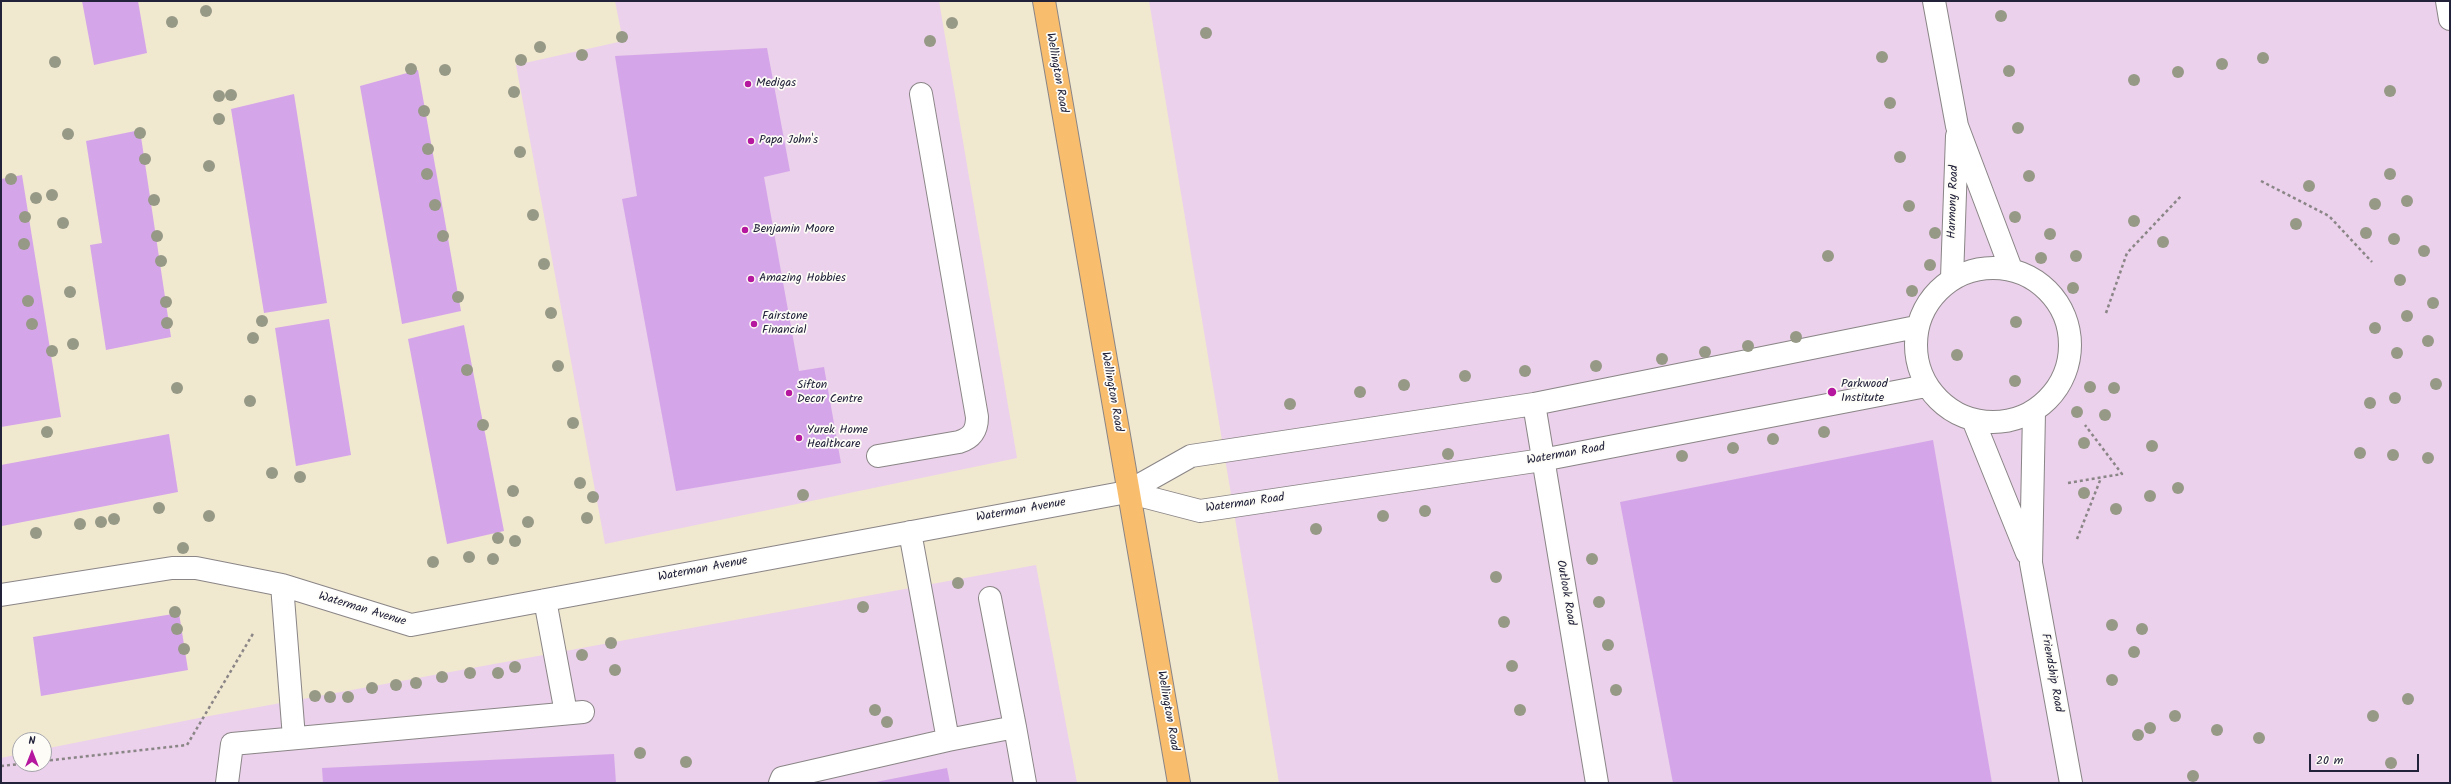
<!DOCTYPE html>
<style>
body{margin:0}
#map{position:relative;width:2451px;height:784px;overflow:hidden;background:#f1e8d0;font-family:Kalam,sans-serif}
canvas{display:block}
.frame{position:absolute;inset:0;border:2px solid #22223b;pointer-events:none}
.north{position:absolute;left:12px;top:732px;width:40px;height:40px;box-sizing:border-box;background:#fdfcf7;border:1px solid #a5a5ac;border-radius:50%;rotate:0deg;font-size:11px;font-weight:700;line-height:16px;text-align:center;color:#22223b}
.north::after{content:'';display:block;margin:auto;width:14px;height:18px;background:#b5179e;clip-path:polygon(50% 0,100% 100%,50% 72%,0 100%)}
.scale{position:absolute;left:2309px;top:754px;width:110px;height:18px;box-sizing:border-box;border:2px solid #22223b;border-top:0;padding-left:5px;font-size:12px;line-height:14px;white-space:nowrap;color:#22223b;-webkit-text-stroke:3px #fdfcf7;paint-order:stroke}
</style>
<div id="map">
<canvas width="2451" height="784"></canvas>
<div class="frame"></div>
<div class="north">N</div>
<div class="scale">20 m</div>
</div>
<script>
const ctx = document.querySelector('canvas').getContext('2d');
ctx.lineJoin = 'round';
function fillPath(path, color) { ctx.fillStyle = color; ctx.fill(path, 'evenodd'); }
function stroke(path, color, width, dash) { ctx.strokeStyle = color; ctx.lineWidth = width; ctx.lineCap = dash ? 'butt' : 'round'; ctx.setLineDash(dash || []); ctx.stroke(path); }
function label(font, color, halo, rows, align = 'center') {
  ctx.font = font + ' Kalam,sans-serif'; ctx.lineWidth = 3.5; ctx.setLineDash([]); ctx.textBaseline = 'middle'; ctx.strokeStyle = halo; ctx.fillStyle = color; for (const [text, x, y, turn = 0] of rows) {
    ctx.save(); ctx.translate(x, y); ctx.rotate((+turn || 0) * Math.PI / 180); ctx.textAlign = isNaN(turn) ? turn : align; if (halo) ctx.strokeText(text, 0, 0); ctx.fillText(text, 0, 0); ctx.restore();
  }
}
fillPath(new Path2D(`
 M615 1H939L1017 458 605 544 516 65 623 41Z
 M1149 1H2450V783H1279Z
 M1036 565 1077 783H1V758L20 754V764H44V749L204 717Z`), '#ebd1eb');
fillPath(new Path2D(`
 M82 1H138L147 53 94 65Z
 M767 48 790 171 764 177 799 371 824 367 841 463 676 491 622 199 637 196 615 56Z
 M418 70 461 311 402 324 360 86Z
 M294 94 327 303 264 313 231 109Z
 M140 130 171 337 106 350 90 245 102 243 86 141Z
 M22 175 61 417 1 427V179Z
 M329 319 351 455 296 466 275 328Z
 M464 325 504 531 447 544 408 339Z
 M169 434 178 492 2 526 1 465Z
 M1933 440 1992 783H1673L1620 502Z
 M179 613 188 670 41 696 33 637Z
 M614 754 616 783H323L322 768Z
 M947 768 950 783H876V782Z`), '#d5a5e9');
const minor = new Path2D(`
 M1934 1 1957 126 2011 269
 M2447 1 2450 19
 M1916 345a77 77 0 1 1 154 0a77 77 0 1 1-154 0Z
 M1952 278 1957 136
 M1534 404 1597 783
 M2034 412 2031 563 2071 783
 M1974 422 2027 553
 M878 456 959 442C972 438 977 431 977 417L921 94
 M1127 492 1200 511 1542 460 1926 386
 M282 585 294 738
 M1 595 172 568H196L282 585 411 625 1127 492 1191 456 1534 404 1916 327
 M990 598 1015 727
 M545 600 566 713
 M948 740 1015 727 1025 783
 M227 783 232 744 583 712
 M780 783 782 778 948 740 910 532`);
const major = new Path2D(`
 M1044 1 1179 783`);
stroke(minor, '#8a8586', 24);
stroke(major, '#8a8586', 24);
stroke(new Path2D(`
 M2261 181 2329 216 2372 262
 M2106 313 2127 253 2182 195
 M2068 483 2122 474 2085 425
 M2077 539 2101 478
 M44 761 187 745 254 632
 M1 766 20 764`), '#8a8586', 2.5, [3, 3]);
stroke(minor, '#fff', 22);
stroke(major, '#f9be6d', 22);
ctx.fillStyle = '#979987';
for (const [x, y] of [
 [206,11],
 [2001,16],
 [172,22],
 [952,23],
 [1206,33],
 [622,37],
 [930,41],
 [540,47],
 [582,55],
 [1882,57],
 [2263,58],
 [521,60],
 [55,62],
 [2222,64],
 [411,69],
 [445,70],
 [2009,71],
 [2178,72],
 [2134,80],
 [2390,91],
 [514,92],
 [231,95],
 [219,96],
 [1890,103],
 [424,111],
 [219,119],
 [2018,128],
 [140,133],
 [68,134],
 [428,149],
 [520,152],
 [1900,157],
 [145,159],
 [209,166],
 [427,174],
 [2390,174],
 [2029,176],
 [11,179],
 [2309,186],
 [52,195],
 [36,198],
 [154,200],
 [2407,201],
 [2375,204],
 [435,205],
 [1909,206],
 [533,215],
 [25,217],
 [2015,217],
 [2134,221],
 [63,223],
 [2296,224],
 [1935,233],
 [2366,233],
 [2050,234],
 [157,236],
 [443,236],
 [2394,239],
 [2163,242],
 [24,244],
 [2424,251],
 [1828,256],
 [2076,256],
 [2041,258],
 [161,261],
 [544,264],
 [1930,265],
 [2400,280],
 [2073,288],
 [1912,291],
 [70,292],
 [458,297],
 [28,301],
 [166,302],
 [2433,303],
 [551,313],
 [2407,316],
 [262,321],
 [2016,322],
 [167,323],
 [32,324],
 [2375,328],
 [1796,337],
 [253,338],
 [2428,341],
 [73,344],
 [1748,346],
 [52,351],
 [1705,352],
 [2397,353],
 [1957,355],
 [1662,359],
 [558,366],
 [1596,366],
 [467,370],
 [1525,371],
 [1465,376],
 [2015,381],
 [2436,384],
 [1404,385],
 [2090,387],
 [177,388],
 [2114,388],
 [1360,392],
 [2395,398],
 [250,401],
 [2370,403],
 [1290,404],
 [2077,412],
 [2105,415],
 [573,423],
 [483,425],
 [47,432],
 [1824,432],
 [1773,439],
 [2084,443],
 [2152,446],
 [1733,448],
 [2360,453],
 [1448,454],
 [2393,455],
 [1682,456],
 [2428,458],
 [272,473],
 [300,477],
 [580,483],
 [2178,488],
 [513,491],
 [2084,493],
 [803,495],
 [2150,496],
 [593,497],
 [159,508],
 [2116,509],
 [1425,511],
 [209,516],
 [1383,516],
 [587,518],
 [114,519],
 [101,522],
 [528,522],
 [80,524],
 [1316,529],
 [36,533],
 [498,538],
 [515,541],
 [183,548],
 [469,557],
 [493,559],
 [1592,559],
 [433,562],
 [1496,577],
 [958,583],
 [1599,602],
 [863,607],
 [175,612],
 [1504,622],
 [2112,625],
 [177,629],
 [2142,629],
 [611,643],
 [1608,645],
 [184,649],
 [2134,652],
 [582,655],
 [1512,666],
 [515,667],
 [615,670],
 [470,673],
 [498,673],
 [442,677],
 [2112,680],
 [416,683],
 [396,685],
 [372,688],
 [1616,690],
 [315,696],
 [330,697],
 [348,697],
 [2408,699],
 [875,710],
 [1520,710],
 [2175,716],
 [2373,716],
 [887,722],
 [2150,728],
 [2217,730],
 [2138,735],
 [2259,738],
 [640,753],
 [686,762],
 [2391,763],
 [2193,776]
]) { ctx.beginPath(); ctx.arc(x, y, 6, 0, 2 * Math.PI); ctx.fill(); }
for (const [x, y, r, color] of [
 [748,84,4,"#b5179e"],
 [751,141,4,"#b5179e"],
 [745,230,4,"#b5179e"],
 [751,279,4,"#b5179e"],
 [754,324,4,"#b5179e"],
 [1832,392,5,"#b5179e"],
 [789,393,4,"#b5179e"],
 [799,438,4,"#b5179e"]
]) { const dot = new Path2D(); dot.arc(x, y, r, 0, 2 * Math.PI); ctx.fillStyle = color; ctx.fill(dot); stroke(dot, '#fdfcf7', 1.5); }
label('12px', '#22223b', '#fdfcf7', [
 ["Wellington Road",1056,73,80],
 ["Harmony Road",1954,202,-88],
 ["Wellington Road",1111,392,80],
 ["Waterman Road",1566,455,-10],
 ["Waterman Road",1245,504,-8],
 ["Waterman Avenue",1021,511,-10],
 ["Waterman Avenue",703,570,-11],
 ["Outlook Road",1565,593,80],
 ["Waterman Avenue",362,610,17],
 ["Friendship Road",2051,673,80],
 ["Wellington Road",1167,711,80]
]);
label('12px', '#22223b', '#fdfcf7', [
 ["Medigas",756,84],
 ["Papa John's",759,141],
 ["Benjamin Moore",753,230],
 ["Amazing Hobbies",759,279],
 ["Fairstone",762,317],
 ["Financial",762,331],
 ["Parkwood",1841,385],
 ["Institute",1841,399],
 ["Sifton",797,386],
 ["Decor Centre",797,400],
 ["Yurek Home",807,431],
 ["Healthcare",807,445]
], 'left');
</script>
